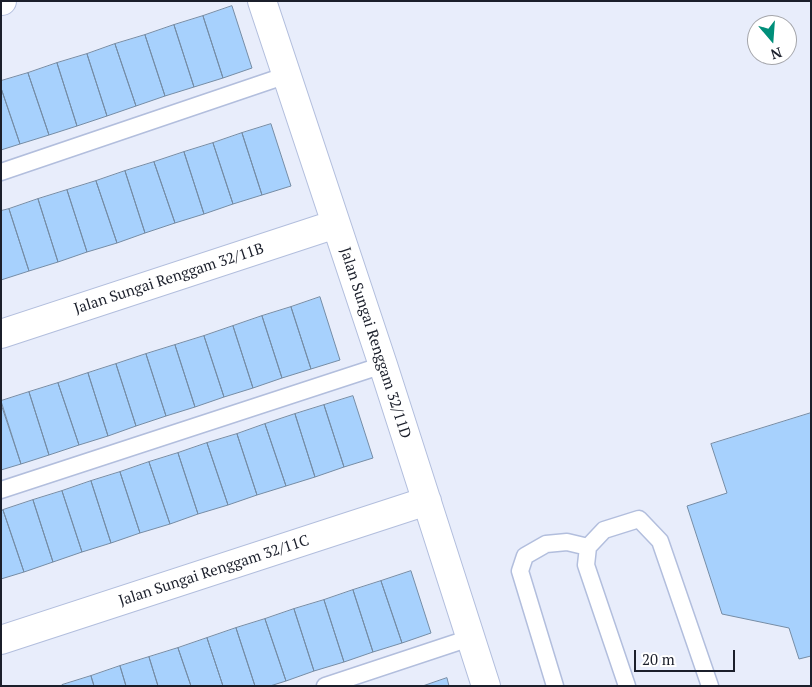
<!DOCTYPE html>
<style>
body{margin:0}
#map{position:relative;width:812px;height:687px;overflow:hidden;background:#e8edfb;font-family:"PT Serif",serif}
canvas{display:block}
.frame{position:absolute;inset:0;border:2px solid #1b1f2b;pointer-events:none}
.north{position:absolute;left:747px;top:15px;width:50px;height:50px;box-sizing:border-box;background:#fff;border:1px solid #a4a5aa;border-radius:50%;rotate:162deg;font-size:14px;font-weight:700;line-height:20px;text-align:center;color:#1b1f2b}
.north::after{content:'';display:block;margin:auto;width:18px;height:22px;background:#008f7a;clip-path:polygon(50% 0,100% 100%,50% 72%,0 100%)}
.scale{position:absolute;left:634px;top:650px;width:101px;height:22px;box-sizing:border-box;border:2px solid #1b1f2b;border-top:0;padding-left:6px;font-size:15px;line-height:18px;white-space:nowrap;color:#1b1f2b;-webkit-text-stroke:4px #fff;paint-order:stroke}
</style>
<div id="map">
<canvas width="812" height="687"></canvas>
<div class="frame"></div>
<div class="north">N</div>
<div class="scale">20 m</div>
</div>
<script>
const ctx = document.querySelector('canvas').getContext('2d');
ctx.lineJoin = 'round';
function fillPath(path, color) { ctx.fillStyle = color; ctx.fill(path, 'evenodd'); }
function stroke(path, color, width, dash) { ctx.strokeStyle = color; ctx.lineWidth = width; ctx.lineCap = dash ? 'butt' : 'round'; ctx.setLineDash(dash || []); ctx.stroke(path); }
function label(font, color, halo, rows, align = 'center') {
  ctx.font = font + ' "PT Serif",serif'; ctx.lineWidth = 5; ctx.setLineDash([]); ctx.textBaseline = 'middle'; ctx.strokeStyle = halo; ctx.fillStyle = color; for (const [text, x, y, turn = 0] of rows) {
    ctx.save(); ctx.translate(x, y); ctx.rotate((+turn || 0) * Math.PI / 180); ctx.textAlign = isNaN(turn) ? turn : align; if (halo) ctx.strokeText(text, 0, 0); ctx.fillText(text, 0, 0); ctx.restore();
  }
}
const building = new Path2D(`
 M232 6 252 68 223 78 203 16Z
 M203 16 223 78 194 87 174 25Z
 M174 25 194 87 165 96 145 35Z
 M145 35 165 96 136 106 115 44Z
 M115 44 136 106 107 116 87 54Z
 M87 54 107 116 77 126 57 63Z
 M57 63 77 126 49 135 28 73Z
 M28 73 49 135 20 144 1 88V81Z
 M1 88 20 144 1 150Z
 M271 124 291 186 262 195 242 133Z
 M242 133 262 195 233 204 213 143Z
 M213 143 233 204 204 214 184 152Z
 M184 152 204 214 175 223 154 162Z
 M154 162 175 223 145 233 125 171Z
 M125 171 145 233 117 243 96 181Z
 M96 181 117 243 87 252 67 190Z
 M67 190 87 252 58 262 38 199Z
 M38 199 58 262 29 271 9 209Z
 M9 209 29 271 1 280V211Z
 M320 297 340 360 311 369 291 307Z
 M291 307 311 369 282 378 262 316Z
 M262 316 282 378 253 388 233 326Z
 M233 326 253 388 224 397 204 336Z
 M204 336 224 397 195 407 175 345Z
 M175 345 195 407 166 416 146 354Z
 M146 354 166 416 136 426 116 364Z
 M116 364 136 426 108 436 88 373Z
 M88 373 108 436 79 445 58 383Z
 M58 383 79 445 49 455 29 392Z
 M29 392 49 455 21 464 1 401Z
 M353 396 373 458 344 467 324 405Z
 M1 404 21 464 1 470Z
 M324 405 344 467 315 477 295 414Z
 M811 413V656L799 659 789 628 722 614 687 506 727 493 711 444Z
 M295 414 315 477 286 486 265 424Z
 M265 424 286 486 257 495 237 434Z
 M237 434 257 495 228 505 207 443Z
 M207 443 228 505 198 514 178 453Z
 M178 453 198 514 170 524 149 462Z
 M149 462 170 524 140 533 120 472Z
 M120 472 140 533 111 543 91 481Z
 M91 481 111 543 82 552 62 491Z
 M62 491 82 552 53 562 33 500Z
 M33 500 53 562 24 572 3 510Z
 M1 510H3L24 572 1 579Z
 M411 571 431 633 402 643 381 581Z
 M381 581 402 643 373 652 353 590Z
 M353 590 373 652 344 662 324 600Z
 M324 600 344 662 314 671 294 609Z
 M294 609 314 671 286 681 265 619Z
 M265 619 286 681 270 686H255L236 628Z
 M236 628 255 686H223L207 638Z
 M207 638 223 686H191L178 648Z
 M178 648 191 686H158L149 657Z
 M149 657 158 686H126L120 666Z
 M120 666 126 686H94L91 676Z
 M91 676 94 686H62V685Z
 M447 678 449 686H423Z`);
fillPath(building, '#a7d1fd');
stroke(building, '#758ca5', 1);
const lane = new Path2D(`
 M1 172 287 75
 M1 490 383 365
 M325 686 470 638
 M555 686 520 571 525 556 546 544 567 542 588 547
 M627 686 586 565 588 547 604 530 639 519 660 541 710 686`);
const street = new Path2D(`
 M1 1H2
 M262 1 383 365 486 686
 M1 334 336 224
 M1 640 427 501`);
stroke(lane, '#b2bedd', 19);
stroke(street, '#b2bedd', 30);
stroke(lane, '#fff', 16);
stroke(street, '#fff', 28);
label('15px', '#1b1f2b', '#fff', [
 ["Jalan Sungai Renggam 32/11B",169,279,-18],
 ["Jalan Sungai Renggam 32/11D",375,343,72],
 ["Jalan Sungai Renggam 32/11C",214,571,-18]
]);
</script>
